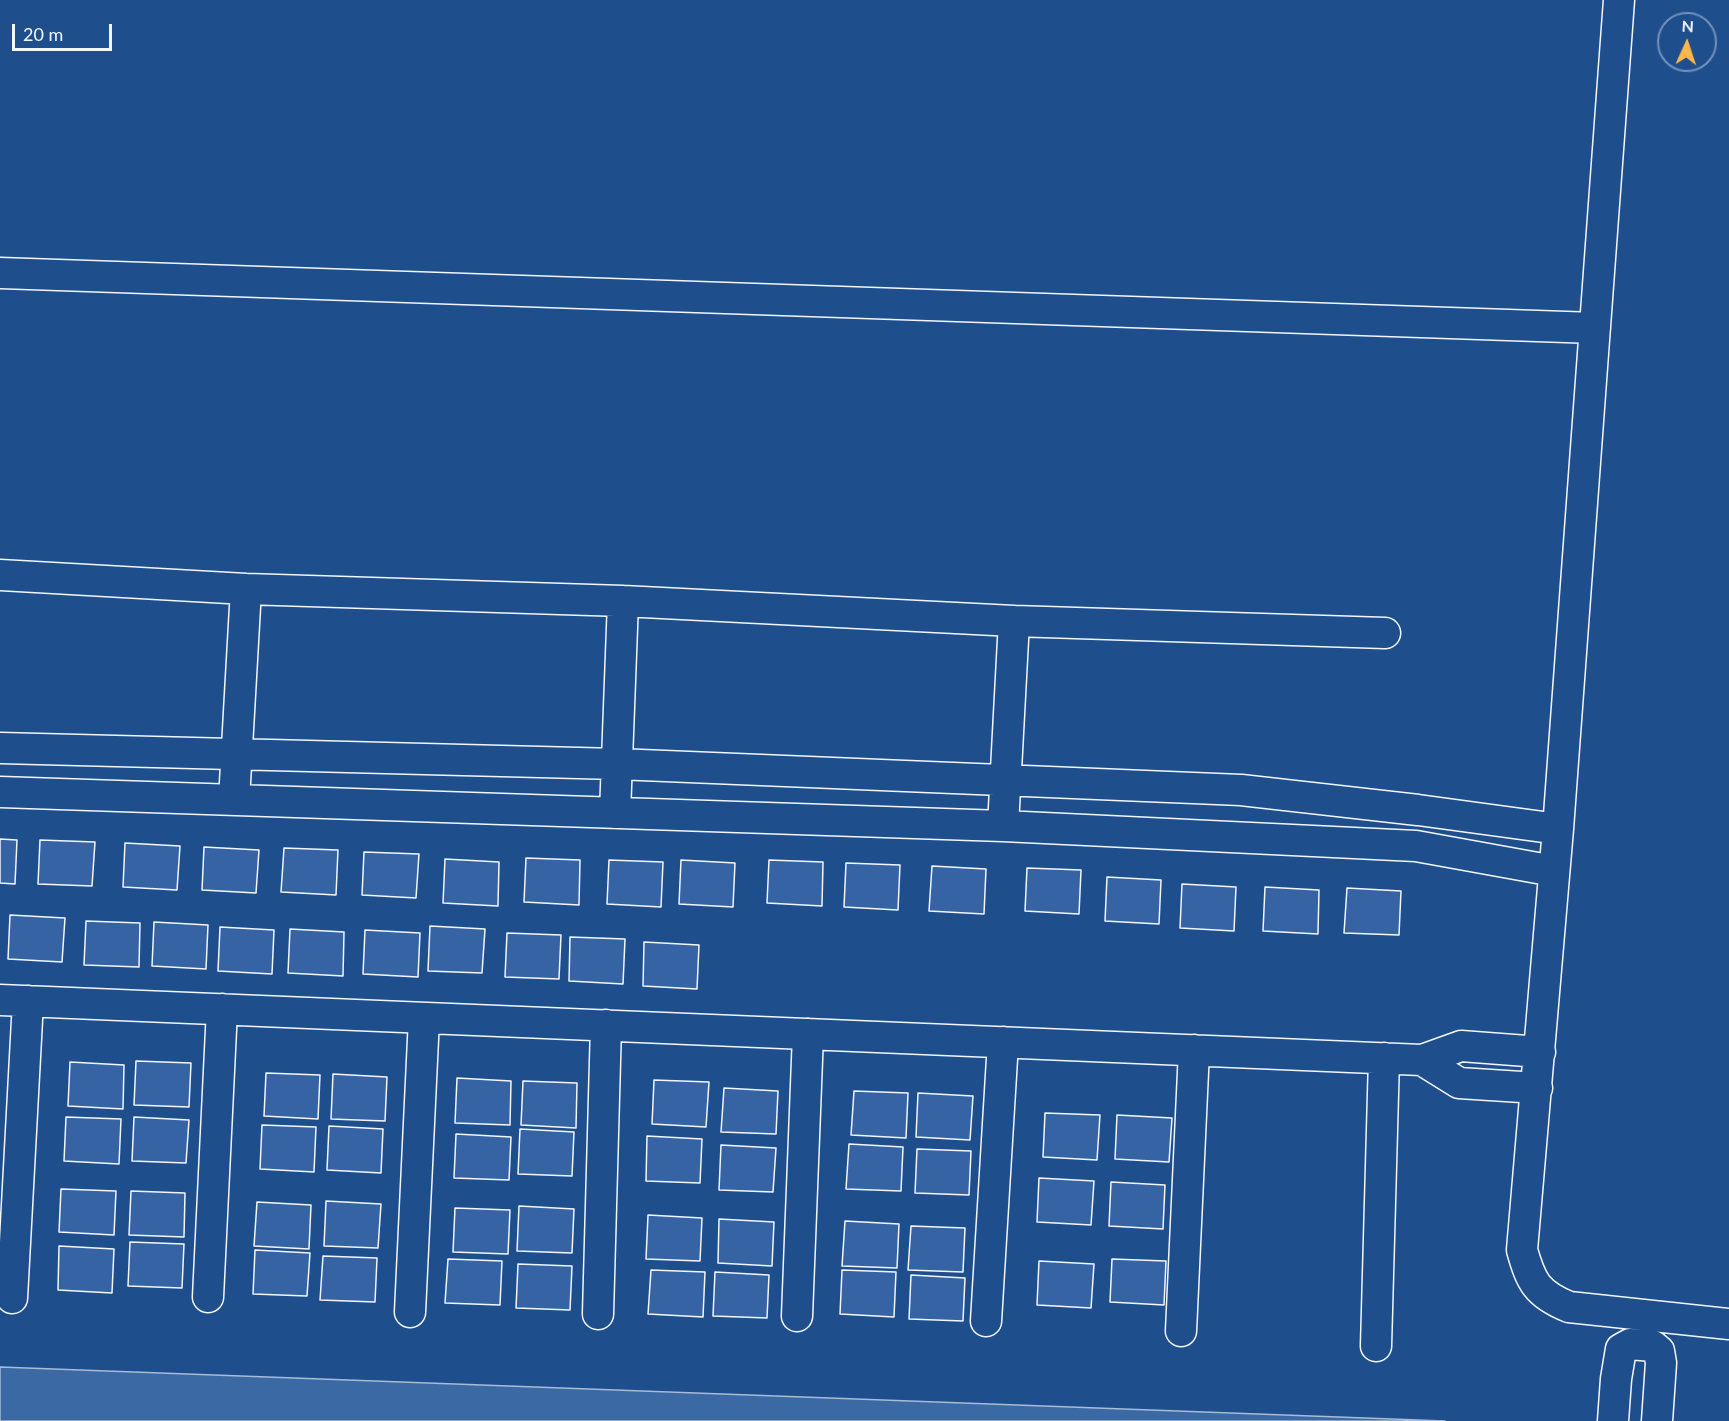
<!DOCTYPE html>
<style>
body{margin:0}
#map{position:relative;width:1729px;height:1421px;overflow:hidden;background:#1f4e8c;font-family:Lato,sans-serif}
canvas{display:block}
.north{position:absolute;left:1657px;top:12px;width:60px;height:60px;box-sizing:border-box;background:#1f4e8c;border:2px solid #7391ba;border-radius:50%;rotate:3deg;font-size:16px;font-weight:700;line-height:24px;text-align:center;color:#f2f6ff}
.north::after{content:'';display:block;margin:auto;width:21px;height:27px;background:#ffb74d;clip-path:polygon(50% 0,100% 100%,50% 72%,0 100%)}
.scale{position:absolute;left:12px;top:24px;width:100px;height:27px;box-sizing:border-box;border:3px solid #f2f6ff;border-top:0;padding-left:8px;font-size:18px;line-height:21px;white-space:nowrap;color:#f2f6ff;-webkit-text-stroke:4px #1f4e8c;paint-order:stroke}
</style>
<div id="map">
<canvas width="1729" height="1421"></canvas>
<div class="north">N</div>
<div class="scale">20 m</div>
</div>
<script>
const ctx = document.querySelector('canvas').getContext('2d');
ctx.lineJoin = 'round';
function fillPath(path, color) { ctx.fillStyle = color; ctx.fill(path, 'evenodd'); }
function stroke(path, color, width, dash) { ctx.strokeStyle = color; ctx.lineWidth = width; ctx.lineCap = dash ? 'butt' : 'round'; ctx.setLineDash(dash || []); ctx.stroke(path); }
const water = new Path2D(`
 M0 1367 1445 1421H0Z`);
fillPath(water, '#3b69a3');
stroke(water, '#a8bbd7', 1.5);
const building = new Path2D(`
 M0 839 17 840 15 884 0 883Z
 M40 840 95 842 92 886 38 884Z
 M125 843 180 846 177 890 123 887Z
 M204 847 259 850 256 893 202 890Z
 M284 848 338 850 336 895 281 892Z
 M364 852 419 854 416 898 362 895Z
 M526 858 580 860 579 905 524 902Z
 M445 859 499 862 498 906 443 903Z
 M609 860 663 862 661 907 607 904Z
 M681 860 735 863 733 907 679 904Z
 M769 860 823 862 822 906 767 903Z
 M846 863 900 865 898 910 844 907Z
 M932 866 986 869 984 914 929 911Z
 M1027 868 1081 870 1079 914 1025 911Z
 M1107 877 1161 880 1159 924 1105 921Z
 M1182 884 1236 887 1234 931 1180 928Z
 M1265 887 1319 890 1318 934 1263 931Z
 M1347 888 1401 891 1399 935 1344 933Z
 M10 915 65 918 62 962 8 959Z
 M86 921 140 923 139 967 84 965Z
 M154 922 208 925 206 969 152 966Z
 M430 926 485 929 482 973 428 971Z
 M220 927 274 930 272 974 218 971Z
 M290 929 344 932 343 976 288 973Z
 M365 930 420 933 418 977 363 974Z
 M507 933 561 935 559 979 505 977Z
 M570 937 625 939 623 984 569 981Z
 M644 942 699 945 697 989 643 986Z
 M136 1061 191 1063 189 1107 134 1105Z
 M70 1062 124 1065 123 1109 68 1106Z
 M266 1073 320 1075 318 1119 264 1116Z
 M333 1074 387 1077 385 1121 331 1119Z
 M457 1078 511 1081 510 1125 455 1123Z
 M654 1080 709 1082 706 1127 652 1124Z
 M523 1081 577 1083 576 1128 521 1125Z
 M724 1088 778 1091 776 1134 721 1132Z
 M854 1091 908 1093 906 1138 851 1135Z
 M918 1093 973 1096 970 1140 916 1137Z
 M1045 1113 1100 1115 1097 1160 1043 1157Z
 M1117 1115 1172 1118 1169 1162 1115 1159Z
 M66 1117 121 1119 119 1164 64 1161Z
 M134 1117 189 1120 186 1163 132 1161Z
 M262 1125 316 1127 314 1172 260 1169Z
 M329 1126 383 1129 381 1173 327 1170Z
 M520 1129 574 1132 572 1176 518 1174Z
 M456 1134 511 1137 509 1180 454 1178Z
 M647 1136 702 1139 700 1183 646 1181Z
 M849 1144 903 1147 901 1191 846 1189Z
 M721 1145 776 1148 773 1192 719 1190Z
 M917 1149 971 1151 969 1195 915 1193Z
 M1039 1178 1094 1181 1091 1225 1037 1222Z
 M1111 1182 1165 1185 1163 1229 1109 1226Z
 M61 1189 116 1191 114 1235 59 1232Z
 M131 1191 185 1193 184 1237 129 1235Z
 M326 1201 381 1204 378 1248 324 1246Z
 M257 1202 311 1205 309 1249 254 1246Z
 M519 1206 574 1209 572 1253 517 1251Z
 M455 1208 510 1210 508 1254 453 1252Z
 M648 1215 702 1218 700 1261 646 1259Z
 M719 1219 774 1222 772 1266 718 1263Z
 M845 1221 899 1224 897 1268 842 1266Z
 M911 1226 965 1228 963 1272 908 1270Z
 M130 1242 184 1244 182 1288 128 1286Z
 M59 1246 114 1249 112 1293 58 1290Z
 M255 1250 310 1253 307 1296 253 1294Z
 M323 1256 377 1258 375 1302 320 1300Z
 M448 1259 502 1261 500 1305 445 1303Z
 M1112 1259 1166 1261 1164 1305 1110 1302Z
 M1039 1261 1094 1264 1091 1308 1037 1305Z
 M518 1264 572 1266 570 1310 516 1308Z
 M651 1270 705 1272 703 1317 648 1314Z
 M842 1270 896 1272 894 1317 840 1314Z
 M715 1272 769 1275 767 1318 713 1316Z
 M911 1275 965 1278 963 1321 909 1319Z`);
fillPath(building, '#3563a3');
stroke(building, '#f2f6ff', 1.5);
const minor = new Path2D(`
 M1619 0 1558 829 1522 1250C1531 1282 1537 1294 1569 1307L1729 1324
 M0 273 1595 328
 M0 575 246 589 623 601 1014 621 1385 633
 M0 748 617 764 1241 790 1418 810 1558 829
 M0 792 1003 826 1416 846 1554 871
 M234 800 246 589
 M615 813 623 601
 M1003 826 1014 621
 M0 1000 1422 1060 1461 1046 1540 1052
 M1422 1060 1459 1083 1537 1088
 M208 1297 222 1009
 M12 1298 28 1001
 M410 1312 424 1018
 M598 1314 606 1025
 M797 1316 808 1034
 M986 1321 1003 1042
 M1181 1331 1194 1050
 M1376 1346 1384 1058
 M1613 1421 1616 1379 1621 1349 1630 1344 1653 1346 1659 1351 1661 1363 1657 1421`);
stroke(minor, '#f2f6ff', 33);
stroke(minor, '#1f4e8c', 30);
</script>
